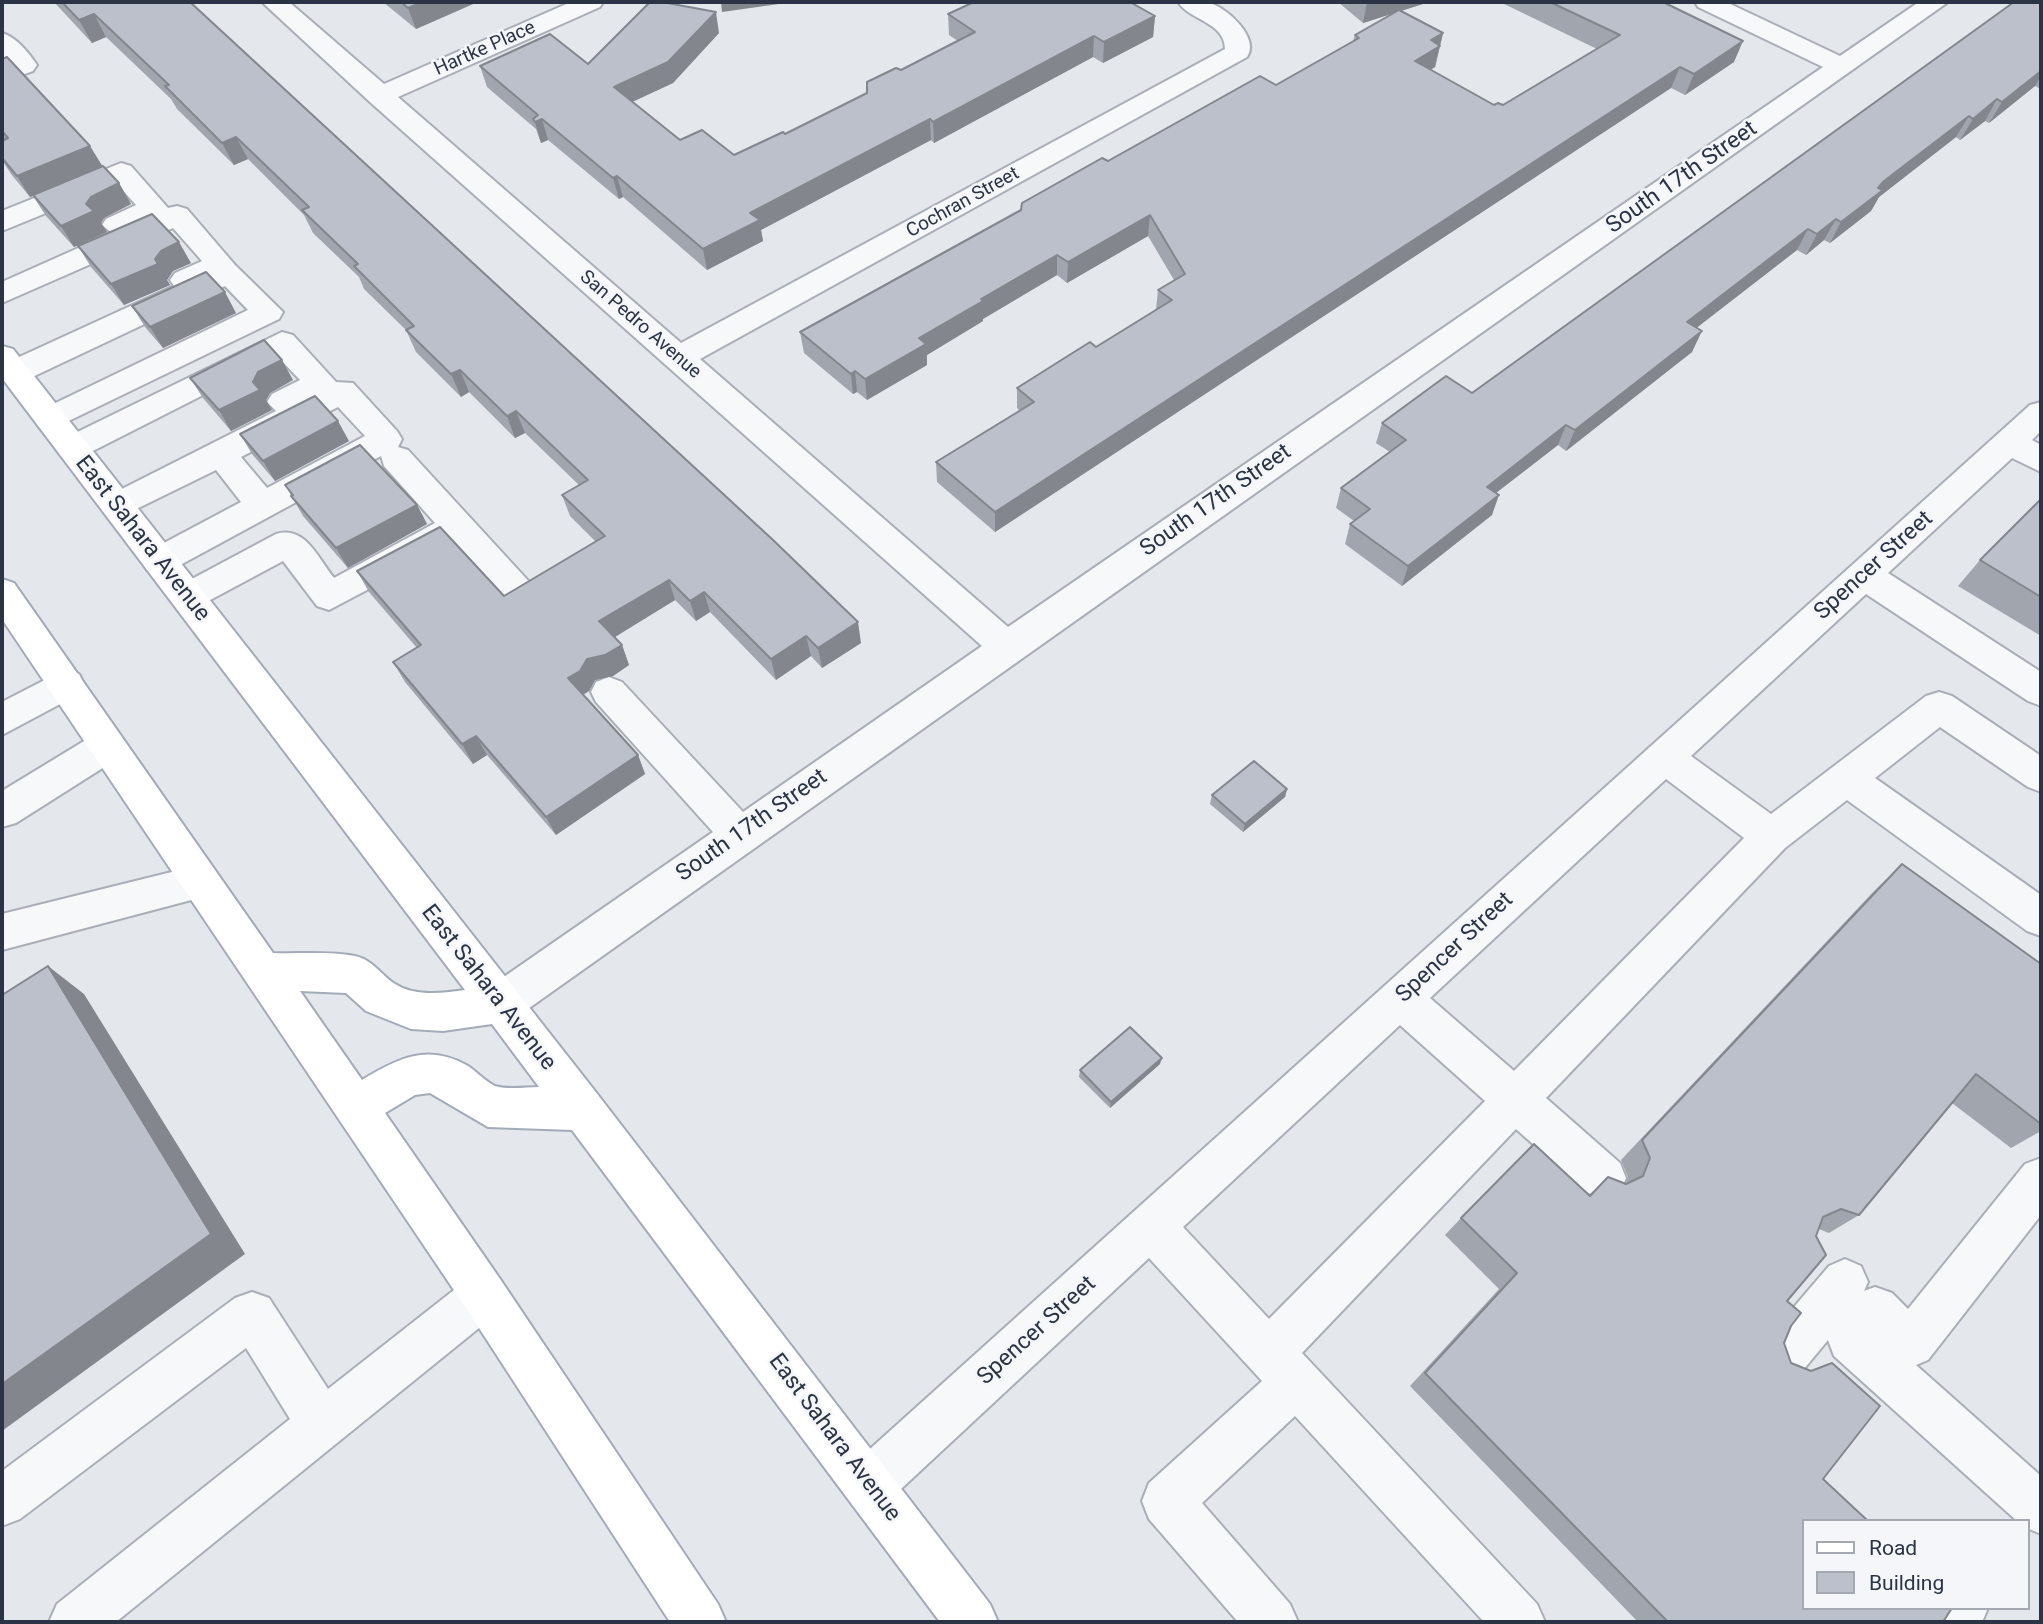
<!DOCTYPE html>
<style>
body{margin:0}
#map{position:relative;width:2043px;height:1624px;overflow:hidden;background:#e4e7ec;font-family:Roboto,sans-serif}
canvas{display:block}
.frame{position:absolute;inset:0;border:4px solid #2b3445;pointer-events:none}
.legend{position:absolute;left:1802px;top:1519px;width:228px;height:91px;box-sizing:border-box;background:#f4f6f9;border:2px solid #a4a8b1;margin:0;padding:9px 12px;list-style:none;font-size:21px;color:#2b3445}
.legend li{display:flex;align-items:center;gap:14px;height:35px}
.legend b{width:35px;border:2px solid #a4a8b1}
</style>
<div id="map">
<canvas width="2043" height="1624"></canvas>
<div class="frame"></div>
<ul class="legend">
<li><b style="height:9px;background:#fff"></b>Road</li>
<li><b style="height:19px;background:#bbc0ca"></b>Building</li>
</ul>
</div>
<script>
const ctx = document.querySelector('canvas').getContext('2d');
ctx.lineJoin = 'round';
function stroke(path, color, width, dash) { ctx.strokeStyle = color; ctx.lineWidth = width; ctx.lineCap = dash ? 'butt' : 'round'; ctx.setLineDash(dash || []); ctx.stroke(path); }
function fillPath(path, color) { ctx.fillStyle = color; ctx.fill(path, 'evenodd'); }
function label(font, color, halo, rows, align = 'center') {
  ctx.font = font + ' Roboto,sans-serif'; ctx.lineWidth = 5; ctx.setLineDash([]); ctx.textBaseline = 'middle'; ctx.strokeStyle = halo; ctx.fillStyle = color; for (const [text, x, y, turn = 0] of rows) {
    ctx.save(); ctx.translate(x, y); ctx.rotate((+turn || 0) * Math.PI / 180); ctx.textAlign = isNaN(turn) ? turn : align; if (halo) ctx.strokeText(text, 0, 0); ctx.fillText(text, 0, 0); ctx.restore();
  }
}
const minor = new Path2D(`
 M262 2H289L384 84 571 2H603L600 7 398 97 681 343 1225 49C1225 22 1189 20 1178 2 1187 2 1197 0 1206 2 1225 5 1261 38 1247 57L700 359 1008 627 1823 67 1698 7 1695 2H1726L1840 56 1919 2H1948L515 1018 500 1023 485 1018 479 1004 485 990 713 832 596 702 591 692 596 682 609 677 622 682 743 812 982 646 370 102Z
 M2 33C16 37 29 53 37 65L33 71 2 82V65L7 62 2 56Z
 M121 163 131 166 168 208 177 206 187 209 235 265 283 312 279 319 50 430 39 427 34 419 39 411 248 310 225 286 26 380 15 383 4 380V364L174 286 170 280 175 273 202 261 173 228 2 303V282L112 233 102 225 106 219 136 205 117 184 2 231V211Z
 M282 332 293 335 336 382 353 383 397 431 402 439 398 447 408 450 533 586 538 595 533 604 521 608 509 604 454 544 329 610 317 606 283 561 199 606 187 610 175 606 170 597 175 588 276 534C305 525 318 558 334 578L435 523 384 466 381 456 171 570 159 574 147 570 142 561 147 552 241 502 216 470 118 518 106 515 101 506 106 497 276 411 267 402 272 394 300 380 278 357 83 456 72 460 61 456 56 448 61 440ZM338 407 365 436 267 488 241 457Z
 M2041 402V431L2032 440 2041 445V472L2012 458 1888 573 2041 672V706L2028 701 1866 594 1691 756 1771 814 1926 696 1939 692 1952 696 2041 756V792L2028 787 1940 727 1875 778 2041 895V936L2027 931 1847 800 1785 848 1546 1098 1620 1163 1626 1178 1620 1193 1604 1200 1588 1193 1516 1129 1302 1353 1537 1604 1545 1622H1484L1295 1416 1202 1503 1290 1604 1298 1622H1238L1149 1519 1142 1501 1149 1483 1262 1381 1149 1258 887 1502 869 1509 851 1502 844 1484 851 1466 2030 405ZM1666 779 1744 838 1514 1071 1430 998ZM1400 1025 1485 1101 1269 1319 1183 1227Z
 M66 669 79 674 84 684 79 694 2 735V702Z
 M107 731 120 735 126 746 120 757 16 823 2 827V791L94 735Z
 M200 865 214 870 220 882 214 894 2 950V914Z
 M2041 1158V1215L1928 1360 1916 1365 2041 1476V1534L2027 1528V1521H2017L1834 1356 1828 1340 1799 1375 1782 1382 1765 1375 1758 1358 1765 1341 1829 1266 1845 1259 1861 1266 1868 1282 1864 1291 1875 1287 1892 1293 1908 1309 2025 1164Z
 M484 1272 500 1279 507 1295 500 1311 116 1622H49L57 1604 290 1419 246 1348 20 1519 2 1526V1471L235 1298 252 1292 269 1298 328 1389 468 1279Z
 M1932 1608H1988L1982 1622H1926Z`);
const major = new Path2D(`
 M2 346 13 349 598 1095 990 1604 998 1622H940L572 1130 488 1127 430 1093 415 1095 385 1113 500 1279 718 1604 726 1622H670L468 1311 2 619V579L14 583 273 953C299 954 330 951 355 956 373 960 381 975 395 984 415 997 444 993 465 990L2 378ZM300 991 346 993 366 1011 411 1029 443 1031 492 1024 539 1087C526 1087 508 1090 495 1086 486 1082 477 1072 468 1066 428 1043 398 1058 362 1080Z`);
stroke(minor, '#a9aeb7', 4);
stroke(major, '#a3abb8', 4);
fillPath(minor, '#f7f8fa');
fillPath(major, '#fff');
fillPath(new Path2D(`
 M54 2H190L861 643 822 668 811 656 776 680 710 612 696 621 675 600 614 637 622 645 629 665 613 676 595 680 589 691 583 695 638 755 645 774 556 835 487 755 473 764 405 682 393 662 417 648 369 592 357 571 504 596 596 542 570 516 562 495 579 485 525 433 515 438 469 392 461 397 416 352 406 330 364 289 359 277 313 233 304 215 248 159 234 165 177 109 171 99 106 37 92 43Z
 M383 2H472L473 4 416 29Z
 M1338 2H1429L1401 11 1443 33 1435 67 1430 70 1494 105H1503L1597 49 1500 2H1663L1734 62 1685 95 1671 88 995 532 937 482 936 462 1020 411 1017 408V388L1096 347 1156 310 1158 290 1174 280 1148 236 1067 283 1057 275 983 319V321L927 355V365L867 400 857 392 853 394 804 353 800 332 1108 161 1276 85 1353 41 1355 35 1394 13 1363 23Z
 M2041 2V89L2035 86 1989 123 1985 121 1960 140 1956 137 1879 197 1871 211 1830 243 1824 240 1806 255 1797 250 1696 328 1692 352 1566 451 1558 445 1496 493 1492 515 1402 586 1345 544 1350 524 1354 521 1336 508 1341 488 1390 452 1376 443 1382 423 1472 393Z
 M948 14 1155 16 1153 37 1103 63 1093 57 934 143 931 140 761 230 763 241 707 270 623 197 619 199 548 140 541 143 536 129 487 87 480 66 588 64 719 33 673 83 632 102 680 140 734 155 785 134 867 93 901 70 958 41 949 35Z
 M2 59 90 146 102 167 119 183 131 204 104 218 101 223 107 232 74 247 46 216 33 196 30 197 11 174 2 160V141L5 140 2 136Z
 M78 246 191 263 173 271 167 280 170 285 124 305 91 267Z
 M132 306 236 313 163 348 145 327Z
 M190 378 293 380 270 393 266 400 272 410 231 431 203 398Z
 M240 434 349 441 275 481 252 454Z
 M285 485 417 505 427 524 348 568 303 516Z
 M2041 499V636L1958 586 1980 560Z
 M1287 789 1285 797 1243 832 1210 804 1212 795Z
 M1902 864 2041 964V1131L2011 1148 1952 1103 1859 1215 1829 1233 1819 1229 1787 1301 1791 1326 1784 1343 1823 1479 1943 1622H1638L1410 1386 1499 1289 1445 1235 1461 1218 1589 1195 1608 1177 1626 1183 1628 1177 1621 1160 1874 891Z
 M1160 1064 1110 1108 1079 1077 1080 1070Z`), '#a1a5ae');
fillPath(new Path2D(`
 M422 2H472L473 4 416 29 408 8Z
 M721 2H786V3L722 12Z
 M1367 2H1429L1363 23Z
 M716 12 719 33 673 83 619 108 614 87Z
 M94 14 106 37 92 43 79 20Z
 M1155 16 1153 37 1103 63 1104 42Z
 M1443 33 1435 67 1410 82 1415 61 1431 40Z
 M1094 36 1093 57 934 143 933 122Z
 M1743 41 1734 62 1685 95 1694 74Z
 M1680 67 1671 88 995 532V512Z
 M2041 71V76L2035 86 1989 123 2002 102Z
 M1997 99 1985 121 1960 140 1973 119Z
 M1969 116 1956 137 1879 197 1871 211 1830 243 1841 222 1884 181Z
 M542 119 548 140 541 143 535 122Z
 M930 119 931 140 761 230 763 241 707 270 703 249 750 213Z
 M236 137 248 159 234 165 222 143Z
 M90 146 103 167 30 197 17 176Z
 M617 176 623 197 619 199 613 178Z
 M119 183 131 204 104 218 101 223 107 232 74 247 61 226 86 204 91 197Z
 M1150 215 1148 236 1067 283 1068 262Z
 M1836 219 1824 240 1806 255 1817 234Z
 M1808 229 1797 250 1677 343 1687 322Z
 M179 242 191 263 173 271 167 280 170 285 124 305 111 284 155 259 161 251Z
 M1057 255V275L983 319V321L927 355V365L867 400 865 379 919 338 981 299Z
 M225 292 236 313 163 348 150 327Z
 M1702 331 1692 352 1566 451 1575 430Z
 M282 360 293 380 270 393 266 400 272 410 231 431 219 410 253 382 258 372Z
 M460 370 469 392 461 397 451 374Z
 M855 371 857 392 853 394 851 374Z
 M516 411 525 433 515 438 507 416Z
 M338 421 349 441 275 481 263 461Z
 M1566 425 1558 445 1479 506 1487 487Z
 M1499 495 1492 515 1402 586 1408 566Z
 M417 505 427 524 348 568 336 548Z
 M669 580 675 600 607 642 599 621Z
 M704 592 710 612 696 621 690 601Z
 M858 622 861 643 822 668 818 648Z
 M806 636 811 656 776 680 771 659Z
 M622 645 629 665 613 676 595 680 589 691 577 698 568 678 587 659Z
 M476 736 487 755 473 764 462 744Z
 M638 755 645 774 556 835 546 817Z
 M1287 789 1285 797 1243 832 1245 824Z
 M48 966 84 994 245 1254 2 1431V1384Z
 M1162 1058 1160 1064 1110 1108 1111 1102Z`), '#83868d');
const building = new Path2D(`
 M62 2H190L772 539 858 622 818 648 806 636 771 659 704 592 690 601 669 580 599 621 622 645 605 655 587 659 580 671 568 678 638 755 546 817 476 736 462 744 393 662 421 645 357 571 440 527 504 596 605 536 562 495 588 480 516 411 507 416 460 370 451 374 406 330 414 326 354 266 358 264 302 210 309 207 236 137 222 143 165 86 169 85 94 14 79 20Z
 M401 2H422L408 8Z
 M650 2H662L716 12 668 62 614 87 680 140 702 130 734 155 783 132 785 134 867 93V82L896 68 901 70 975 32 948 14 974 2H1130L1155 16 1104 42 1094 36 933 122 930 119 750 213 760 220 703 249 617 176 613 178 542 119 535 122 533 119 538 115 480 66 550 34 588 64Z
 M1550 2H1663L1743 41 1694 74 1680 67 995 512 936 462 1034 402 1017 388 1090 342 1096 347 1172 300 1158 290 1185 274 1150 215 1068 262 1057 255 981 299 983 301 919 338 926 344 865 379 855 371 851 374 800 332 1021 210 1022 203 1102 158 1108 161 1260 76 1276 85 1359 38 1355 35 1399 10 1443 33 1431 40 1440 46 1415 61 1494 105 1498 103 1503 105 1620 35Z
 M2014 2H2041V71L2002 102 1997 99 1973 119 1969 116 1884 181 1878 188 1883 190 1841 222 1836 219 1817 234 1808 229 1687 322 1702 331 1575 430 1566 425 1487 487 1499 495 1408 566 1350 524 1370 509 1341 488 1406 440 1382 423 1446 376 1472 393Z
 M7 57 90 146 17 176 2 158V141L8 138 2 131V59Z
 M103 166 119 183 91 197 86 204 94 211 61 226 33 195Z
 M152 214 179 242 161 251 155 259 158 264 111 284 78 246Z
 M206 272 225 292 150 327 132 306Z
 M264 340 282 360 258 372 253 382 260 390 219 410 190 378Z
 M315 396 338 421 263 461 240 434Z
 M360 445 417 505 336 548 291 496 293 495 285 485Z
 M2041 499V597L1980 560Z
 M1254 761 1287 789 1245 824 1212 795Z
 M1902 864 2041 964V1124L1976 1074 1859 1215 1841 1209 1823 1217 1816 1236 1826 1255 1787 1301 1801 1313 1791 1326 1784 1343 1791 1363 1811 1371 1832 1363 1880 1406 1823 1479 1868 1521H1803V1608H1952L1943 1622H1668L1425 1373 1517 1273 1461 1218 1534 1144 1590 1196 1608 1177 1626 1184 1643 1176 1650 1158 1642 1140Z
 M48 966 211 1234 2 1384V995Z
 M1130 1027 1162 1058 1111 1102 1080 1070Z`);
fillPath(building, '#bbc0ca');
stroke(building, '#83868d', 2);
label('19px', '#2b3445', '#f4f6f9', [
 ["Hartke Place",485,49,-24],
 ["Cochran Street",963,203,-29],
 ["San Pedro Avenue",640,325,41]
]);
label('23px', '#2b3445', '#f4f6f9', [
 ["South 17th Street",1682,178,-35],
 ["South 17th Street",1216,501,-35],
 ["East Sahara Avenue",142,539,52],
 ["Spencer Street",1874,566,-42],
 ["South 17th Street",752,826,-35],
 ["Spencer Street",1455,948,-43],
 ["East Sahara Avenue",488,988,52],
 ["Spencer Street",1037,1331,-42],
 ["East Sahara Avenue",834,1438,53]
]);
</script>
